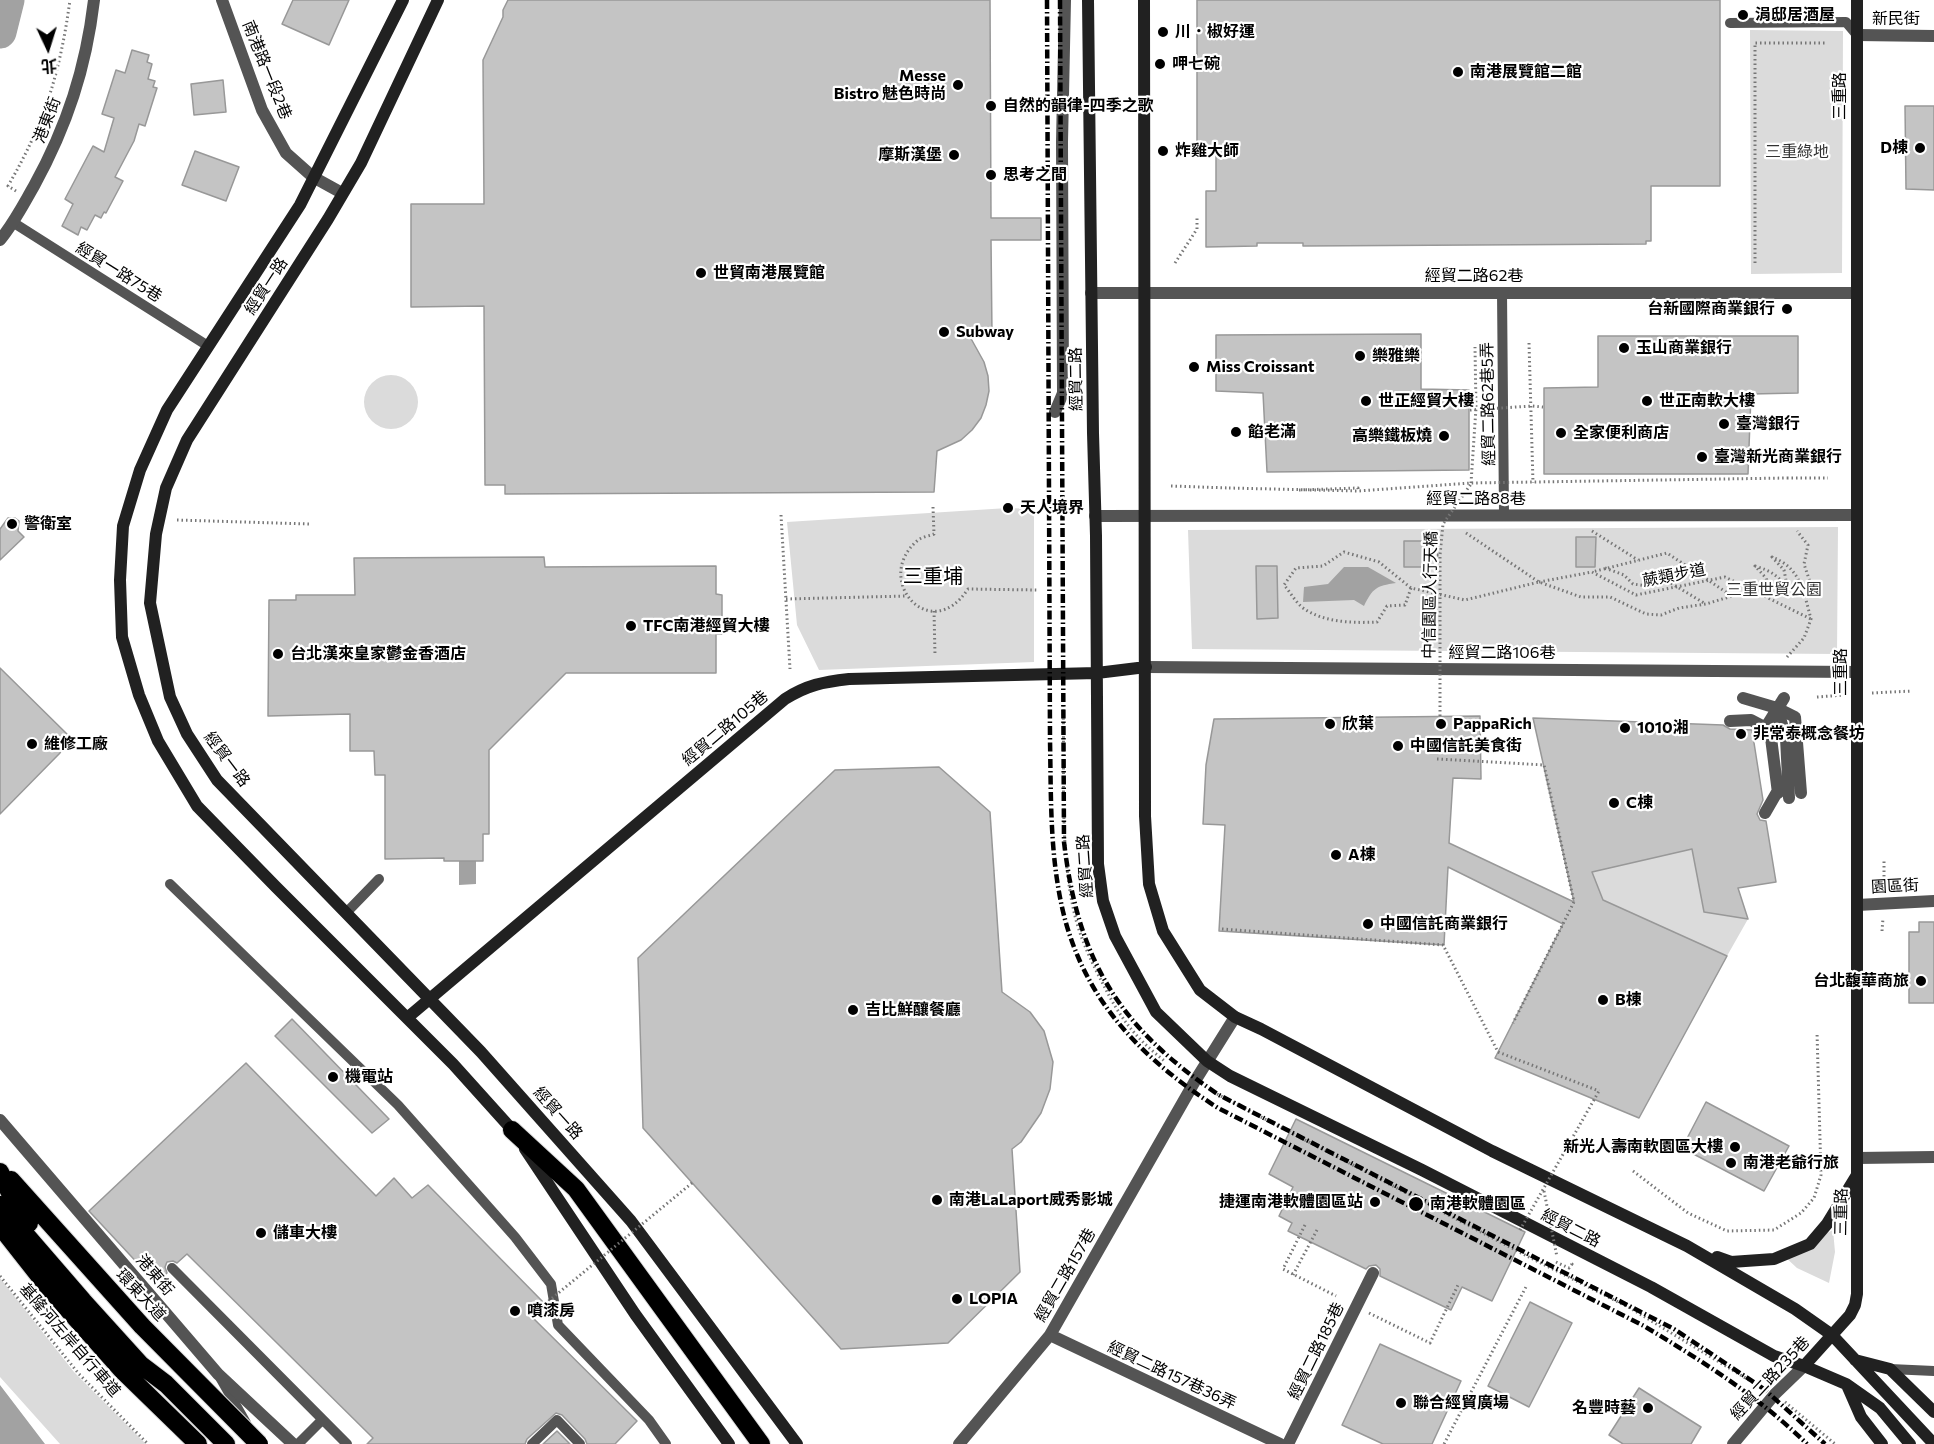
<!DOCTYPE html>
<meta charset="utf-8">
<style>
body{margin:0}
#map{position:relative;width:1934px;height:1444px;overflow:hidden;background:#fff;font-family:Commissioner,"Noto Sans TC",sans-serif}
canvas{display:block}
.north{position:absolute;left:18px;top:18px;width:60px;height:60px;-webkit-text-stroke:4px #fff;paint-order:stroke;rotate:176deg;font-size:16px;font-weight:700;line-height:24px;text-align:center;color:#000}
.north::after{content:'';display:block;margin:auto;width:21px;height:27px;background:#000;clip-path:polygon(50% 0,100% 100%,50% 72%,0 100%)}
</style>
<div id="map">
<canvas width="1934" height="1444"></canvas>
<div class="north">北</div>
</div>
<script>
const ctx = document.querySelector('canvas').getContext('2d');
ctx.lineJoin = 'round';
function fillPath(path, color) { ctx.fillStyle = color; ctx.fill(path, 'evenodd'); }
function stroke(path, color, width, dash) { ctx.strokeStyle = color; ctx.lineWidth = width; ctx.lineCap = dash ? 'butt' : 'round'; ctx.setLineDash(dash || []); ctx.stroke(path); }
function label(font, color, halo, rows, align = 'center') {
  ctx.font = font + ' Commissioner,"Noto Sans TC",sans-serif'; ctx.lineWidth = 4.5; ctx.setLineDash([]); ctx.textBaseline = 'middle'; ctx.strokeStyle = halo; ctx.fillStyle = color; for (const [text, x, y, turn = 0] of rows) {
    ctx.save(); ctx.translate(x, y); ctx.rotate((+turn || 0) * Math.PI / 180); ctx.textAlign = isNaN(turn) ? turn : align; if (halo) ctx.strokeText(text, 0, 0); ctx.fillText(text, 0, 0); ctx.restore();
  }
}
fillPath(new Path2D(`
 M1750 30 1843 31 1842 273 1751 274Z
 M364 402a27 27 0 1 1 54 0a27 27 0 1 1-54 0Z
 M1008 508 1034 509V662L819 670 797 625 787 522Z
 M1838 527 1837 654 1192 649 1188 530Z
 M1692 849 1704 912 1748 919 1727 956 1603 900 1592 872Z
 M1833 1230 1835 1252 1829 1283 1797 1268 1783 1255Z
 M0 1278 74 1372 146 1444H60L0 1377Z`), '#dbdbdb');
fillPath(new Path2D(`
 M1344 567H1368L1396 583C1376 586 1373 588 1364 606L1354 600 1303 602 1304 587 1328 584Z
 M459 861H476V884L459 885Z
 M0 1385 45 1444H0Z`), '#a2a2a2');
stroke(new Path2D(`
 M0 32 8 0`), '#a2a2a2', 33);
const building = new Path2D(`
 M293 0H349L329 45 282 24Z
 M508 0H990L991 218H1041V240H991L992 335H969L984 362 988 376 989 391 986 405 981 418 972 430 961 440 937 451 934 492 505 494V485H485L484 306 411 307V204H484L483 60 503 17V10Z
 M1197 0H1720V186H1651V241H1646V244L1303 246V243H1257V246L1206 247V191H1216V153L1206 144H1197Z
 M132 50 149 55 147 62 152 64 148 79 155 81 153 87 157 88 145 126 139 124 134 141 115 177 123 181 106 213 104 212 101 218 95 215 87 230 81 227 78 235 62 226 73 204 65 199 93 146 104 152 114 118 102 114 116 70 125 73Z
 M223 80 226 112 194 115 191 84Z
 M1905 106H1934V190L1906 189Z
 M195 151 239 167 226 201 182 185Z
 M1421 334V389L1469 390V470L1267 472 1263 393 1216 391V335Z
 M1598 336H1798V393L1751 394 1748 474H1544V388L1598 387Z
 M8 518H15L19 521 18 531 24 537 0 560V529Z
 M1576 537H1596L1595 567H1576Z
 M1404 541H1428V567H1404Z
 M544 557 545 567 716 566V594L722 595V634H716V673H566L489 750V834H483V861H444V858L385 859V775H375L374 751H350V714L268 716 269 600H296V595H355L354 558Z
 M1256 566H1277L1278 618 1257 619Z
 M0 668 69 736 60 753 0 814Z
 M1480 716 1481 779 1453 778 1449 843 1574 902 1533 718 1723 725 1730 729 1752 730 1763 800 1757 814 1760 820 1766 821 1776 882 1738 888 1748 919 1704 912 1692 849 1592 872 1603 900 1727 956 1639 1118 1495 1058 1563 924 1448 867 1444 945 1219 931 1225 825 1203 824 1206 765 1214 719Z
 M939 767 990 812 1002 992 1030 1012 1044 1031 1053 1062 1050 1089 1041 1113 1021 1142 1012 1149 1020 1272 948 1343 841 1349 643 1128 638 958 835 770Z
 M1919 922H1934V1003H1909V932H1919Z
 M292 1019 389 1119 372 1133 275 1036Z
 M246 1063 376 1196 394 1178 412 1198 428 1185 545 1304 532 1317 637 1421 615 1444H587L585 1439 562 1415 556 1413 527 1439 525 1444H367L373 1438 187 1254 177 1263 173 1261 167 1262 165 1267 167 1273 156 1283 89 1211Z
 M1706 1102 1789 1146 1764 1191 1682 1148Z
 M1296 1119 1525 1232 1492 1301 1462 1287 1451 1310 1380 1276V1269L1376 1265 1369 1266 1366 1269 1288 1231 1292 1223 1279 1216 1293 1187 1269 1174Z
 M1530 1302 1572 1323 1529 1407 1488 1386Z
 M1380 1344 1461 1381 1432 1444H1383L1342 1425Z
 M1639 1388 1701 1427 1691 1444H1623L1609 1435Z
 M557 1431 570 1444H543Z`);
fillPath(building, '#c4c4c4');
stroke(building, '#989898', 1.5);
const highway = new Path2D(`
 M512 1130 576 1189 761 1444
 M0 1172 19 1212 29 1223
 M11 1180 142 1326
 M0 1205 83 1301 141 1365 166 1384 226 1444
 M0 1226 48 1287 122 1370 198 1444`);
stroke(highway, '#dbdbdb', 20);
stroke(new Path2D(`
 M16 191 8 186C45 122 60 73 70 0
 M1175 263 1197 229V218
 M1755 263V43H1825
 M1529 343 1533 483
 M1787 478H1828
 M1471 483 1476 408 1475 347
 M1171 486 1229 488
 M1299 490 1358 488V491
 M933 507 934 534C929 536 921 537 917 541 872 580 931 646 968 589L1038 590
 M781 515 790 669
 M177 520 309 524
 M1592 531 1638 560
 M1466 533 1539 582 1581 597H1610L1646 614 1661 615 1679 608 1706 604 1732 596 1667 553 1592 572
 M1428 555H1440
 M1605 568 1624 575 1633 584 1647 586 1669 582 1704 603
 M1411 588 1405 605 1387 606 1377 622C1355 623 1327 623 1306 610 1297 605 1291 593 1284 585L1296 568 1323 566 1344 552 1379 562 1411 588 1465 600 1539 582
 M1770 593 1766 578 1755 566C1771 571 1780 576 1788 591L1784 570 1772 557C1793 565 1800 579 1806 600
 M786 599 906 596
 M934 611 935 655
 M1787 657 1804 638 1811 619 1806 600 1810 582 1804 564 1808 545 1797 531
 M1872 693 1912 691
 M1817 697 1844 695
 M1063 705C1065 773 1059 850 1075 916 1081 940 1092 963 1103 984 1120 1018 1136 1039 1166 1062
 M1437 759 1544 765 1574 902 1513 1023
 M1884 890V859
 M1222 929 1443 945 1498 1052 1599 1091
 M1882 931 1883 918
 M1217 1094 1525 1255 1630 1308 1762 1388
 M1633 1171 1688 1213 1727 1231 1774 1230 1801 1213 1814 1198 1821 1175 1817 1032
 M1305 1225 1283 1269 1336 1296
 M1556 1262 1569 1268 1572 1264 1569 1263
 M1293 1275 1317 1230
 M0 1276 79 1374 148 1444
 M1369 1313 1430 1343 1458 1285
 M1785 1402 1835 1444
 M1444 1444 1527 1285`), '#767676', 3, [1.5, 3]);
stroke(new Path2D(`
 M1730 23 1846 22 1857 35
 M14 223 208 346
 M1502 292 1504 515
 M170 884 398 1105 515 1237 551 1284 558 1325 649 1420 666 1444
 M346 913 379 879
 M172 1268 347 1444
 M1890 1369 1934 1371
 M221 1379 246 1423
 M298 1444 322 1420
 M532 1444 557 1420 580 1444`), '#545454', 10);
stroke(new Path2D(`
 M222 0 262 110 286 153 313 177 342 193
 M1857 35 1934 36
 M0 240C14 223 23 205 34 186 67 126 86 68 94 0
 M1091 293H1857
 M1055 412 1063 393 1062 142 1065 0
 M1095 516 1857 515
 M1146 667 1857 672
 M1743 698 1777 708 1795 717 1801 793
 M1777 708 1786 738 1789 798
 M1730 721 1751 720 1770 730 1778 793
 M1766 727 1784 698
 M1765 813 1780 787
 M1857 905 1934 901
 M0 1120 218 1374 293 1444
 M1857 1158 1934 1157
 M1050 1335 1280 1444
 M959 1444 1050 1335 1195 1081 1235 1017
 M1288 1444 1373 1273
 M1733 1444 1775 1394 1804 1366`), '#545454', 12);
stroke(new Path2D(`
 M403 0 300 205 167 410 140 470 123 526 120 580 122 637 139 695 158 741 197 806 276 887 453 1064 516 1134
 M438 0 361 163 328 219 187 440 166 488 156 534 150 603 170 697 187 734 217 780 481 1052 631 1221 797 1444
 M1088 0 1093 433 1096 536 1098 864 1103 901 1115 936 1156 1012 1207 1061 1230 1076 1422 1170 1651 1287 1774 1356 1804 1366 1846 1384 1880 1408 1910 1444
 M1144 0 1145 816 1149 884 1163 931 1200 990 1235 1017 1261 1029 1492 1151 1687 1246 1795 1309 1832 1335 1934 1444
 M407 1018 785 699C807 685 823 682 849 679L1097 673 1146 667
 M525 1149 635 1314 729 1444
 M1717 1257 1731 1262 1774 1259 1810 1244 1827 1224 1857 1175
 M1855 1360 1890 1369 1934 1412
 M1804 1366 1850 1315 1855 1305 1857 1294V0
 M1847 1385 1861 1417 1882 1444`), '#212121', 12);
stroke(highway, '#000', 18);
stroke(new Path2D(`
 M1047 0 1050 740C1051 789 1050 838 1058 886 1074 989 1133 1053 1218 1108L1644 1326C1702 1361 1758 1396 1807 1444
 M1060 0 1064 842C1078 962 1120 1028 1219 1095L1674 1329 1764 1389 1825 1444`), '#000', 4.5, [9, 3, 1.5, 3]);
const highwayBridge = new Path2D(`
 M142 1326 259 1444`);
stroke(highwayBridge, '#dbdbdb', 20, []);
stroke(new Path2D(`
 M1470 410 1532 406 1543 407
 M1229 488 1358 491 1471 483 1787 478
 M1539 582 1592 572 1636 595 1725 577 1811 619
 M1440 716V555L1443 524 1471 484
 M1544 1191 1557 1257
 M1520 1230 1599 1091
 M545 1304 692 1183`), '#767676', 3, [1.5, 3]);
stroke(highwayBridge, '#000', 18);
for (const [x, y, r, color] of [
 [1743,15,6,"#000"],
 [1163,32,6,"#000"],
 [1160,64,6,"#000"],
 [1458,72,6,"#000"],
 [958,85,6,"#000"],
 [991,106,6,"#000"],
 [1920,148,6,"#000"],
 [1163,151,6,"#000"],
 [954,155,6,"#000"],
 [991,175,6,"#000"],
 [701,273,6,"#000"],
 [1787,309,6,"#000"],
 [944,332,6,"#000"],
 [1624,348,6,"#000"],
 [1360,356,6,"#000"],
 [1194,367,6,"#000"],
 [1366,401,6,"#000"],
 [1647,401,6,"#000"],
 [1724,424,6,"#000"],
 [1236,432,6,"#000"],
 [1561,433,6,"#000"],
 [1444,436,6,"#000"],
 [1702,457,6,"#000"],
 [1008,508,6,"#000"],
 [12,524,6,"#000"],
 [631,626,6,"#000"],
 [278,654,6,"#000"],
 [1330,724,6,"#000"],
 [1441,724,6,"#000"],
 [1625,728,6,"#000"],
 [1741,734,6,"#000"],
 [32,744,6,"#000"],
 [1398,746,6,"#000"],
 [1614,803,6,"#000"],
 [1336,855,6,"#000"],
 [1368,924,6,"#000"],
 [1921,981,6,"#000"],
 [1603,1000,6,"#000"],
 [853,1010,6,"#000"],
 [333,1077,6,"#000"],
 [1735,1147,6,"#000"],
 [1731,1163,6,"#000"],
 [937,1200,6,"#000"],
 [1375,1202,6,"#000"],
 [1416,1204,8,"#000"],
 [261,1233,6,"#000"],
 [957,1299,6,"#000"],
 [515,1311,6,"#000"],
 [1401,1403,6,"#000"],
 [1648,1408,6,"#000"]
]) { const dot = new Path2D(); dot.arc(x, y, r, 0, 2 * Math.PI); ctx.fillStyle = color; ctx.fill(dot); stroke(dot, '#fff', 2); }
label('bold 16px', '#000', '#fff', [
 ["涓邸居酒屋",1755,15],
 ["川．椒好運",1175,32],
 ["呷七碗",1172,64],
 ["南港展覽館二館",1470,72],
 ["Messe",946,76,"right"],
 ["Bistro 魅色時尚",946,94,"right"],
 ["自然的韻律-四季之歌",1003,106],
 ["D棟",1908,148,"right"],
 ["炸雞大師",1175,151],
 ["摩斯漢堡",942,155,"right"],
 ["思考之間",1003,175],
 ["世貿南港展覽館",713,273],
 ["台新國際商業銀行",1775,309,"right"],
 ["Subway",956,332],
 ["玉山商業銀行",1636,348],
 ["樂雅樂",1372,356],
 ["Miss Croissant",1206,367],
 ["世正經貿大樓",1378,401],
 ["世正南軟大樓",1659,401],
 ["臺灣銀行",1736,424],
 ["餡老滿",1248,432],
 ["全家便利商店",1573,433],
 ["高樂鐵板燒",1432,436,"right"],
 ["臺灣新光商業銀行",1714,457],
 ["天人境界",1020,508],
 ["警衛室",24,524],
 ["TFC南港經貿大樓",643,626],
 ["台北漢來皇家鬱金香酒店",290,654],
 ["欣葉",1342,724],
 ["PappaRich",1453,724],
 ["1010湘",1637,728],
 ["非常泰概念餐坊",1753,734],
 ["維修工廠",44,744],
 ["中國信託美食街",1410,746],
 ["C棟",1626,803],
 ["A棟",1348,855],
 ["中國信託商業銀行",1380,924],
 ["台北馥華商旅",1909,981,"right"],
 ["B棟",1615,1000],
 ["吉比鮮釀餐廳",865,1010],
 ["機電站",345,1077],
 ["新光人壽南軟園區大樓",1723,1147,"right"],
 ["南港老爺行旅",1743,1163],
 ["南港LaLaport威秀影城",949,1200],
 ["捷運南港軟體園區站",1363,1202,"right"],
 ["南港軟體園區",1430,1204],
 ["儲車大樓",273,1233],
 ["LOPIA",969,1299],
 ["噴漆房",527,1311],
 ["聯合經貿廣場",1413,1403],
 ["名豐時藝",1636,1408,"right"]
], 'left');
label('16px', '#000', '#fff', [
 ["新民街",1896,19],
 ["南港路一段2巷",267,70,68],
 ["三重路",1840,96,-90],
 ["港東街",47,120,-69],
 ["經貿一路75巷",119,272,32],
 ["經貿二路62巷",1474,276],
 ["經貿一路",266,286,-57],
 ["經貿二路",1076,379,-91],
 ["經貿二路62巷5弄",1488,404,-91],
 ["經貿二路88巷",1476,499],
 ["蕨類步道",1674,575,-11],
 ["中信園區人行天橋",1430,595,-89],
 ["經貿二路106巷",1502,653],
 ["三重路",1841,672,-90],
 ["經貿二路105巷",725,728,-40],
 ["經貿一路",227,759,53],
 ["經貿二路",1085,866,-94],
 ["園區街",1895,886,-3],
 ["經貿一路",558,1113,48],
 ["三重路",1841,1212,-89],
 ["經貿二路",1571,1228,27],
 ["港東街",155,1275,49],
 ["經貿二路157巷",1065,1275,-60],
 ["環東大道",141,1295,47],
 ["基隆河左岸自行車道",70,1340,49],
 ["經貿二路185巷",1316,1351,-64],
 ["經貿二路157巷36弄",1172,1375,25],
 ["經貿二路235巷",1770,1378,-47]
]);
label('16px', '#323232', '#fff', [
 ["三重綠地",1797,152],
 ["三重世貿公園",1774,590]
]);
label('20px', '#000', '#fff', [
 ["三重埔",933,576]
]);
</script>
